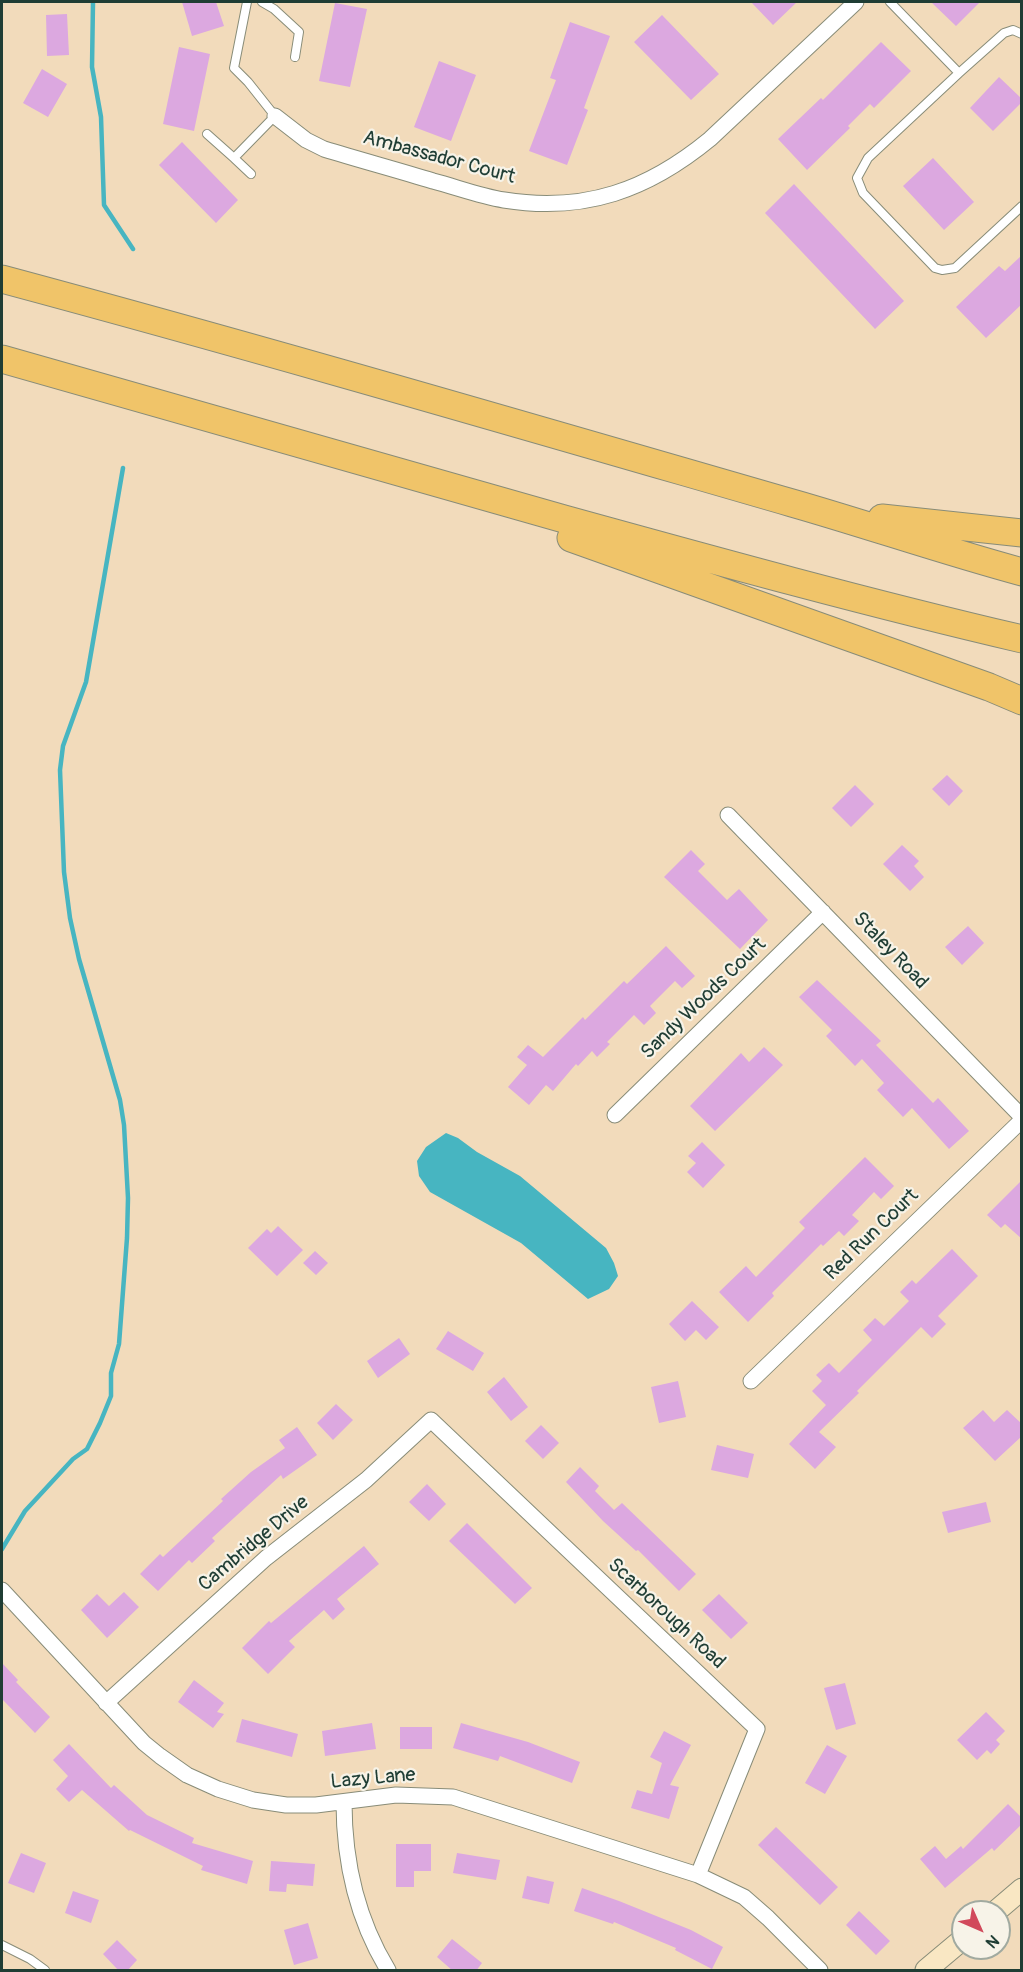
<!DOCTYPE html>
<style>
body{margin:0}
#map{position:relative;width:1023px;height:1972px;overflow:hidden;background:#f2dbbb;font-family:Pangolin,sans-serif}
canvas{display:block}
.frame{position:absolute;inset:0;border:3px solid #1f3d34;pointer-events:none}
.north{position:absolute;left:951px;top:1900px;width:60px;height:60px;box-sizing:border-box;background:#f7f3e8;border:2px solid #a1aaa0;border-radius:50%;rotate:135deg;font-size:16px;font-weight:700;line-height:24px;text-align:center;color:#1f3d34}
.north::after{content:'';display:block;margin:auto;width:21px;height:27px;background:#d1495b;clip-path:polygon(50% 0,100% 100%,50% 72%,0 100%)}
</style>
<div id="map">
<canvas width="1023" height="1972"></canvas>
<div class="frame"></div>
<div class="north">N</div>
</div>
<script>
const ctx = document.querySelector('canvas').getContext('2d');
ctx.lineJoin = 'round';
function fillPath(path, color) { ctx.fillStyle = color; ctx.fill(path, 'evenodd'); }
function stroke(path, color, width, dash) { ctx.strokeStyle = color; ctx.lineWidth = width; ctx.lineCap = dash ? 'butt' : 'round'; ctx.setLineDash(dash || []); ctx.stroke(path); }
function label(font, color, halo, rows, align = 'center') {
  ctx.font = font + ' Pangolin,sans-serif'; ctx.lineWidth = 4.5; ctx.setLineDash([]); ctx.textBaseline = 'middle'; ctx.strokeStyle = halo; ctx.fillStyle = color; for (const [text, x, y, turn = 0] of rows) {
    ctx.save(); ctx.translate(x, y); ctx.rotate((+turn || 0) * Math.PI / 180); ctx.textAlign = isNaN(turn) ? turn : align; if (halo) ctx.strokeText(text, 0, 0); ctx.fillText(text, 0, 0); ctx.restore();
  }
}
fillPath(new Path2D(`
 M446 1133 458 1138 477 1152 520 1176 606 1248 614 1263 618 1276 609 1289 588 1299 521 1243 430 1192 419 1176 417 1161 426 1147Z`), '#47b5c1');
stroke(new Path2D(`
 M93 2 92 67 101 117 104 205 133 249
 M2 1549 25 1511 73 1459 87 1449 100 1423 111 1396V1373L119 1344 127 1238 128 1198 124 1125 120 1100 79 959 70 918 64 872 60 770 63 746 86 682 123 468`), '#47b5c1', 4.5);
fillPath(new Path2D(`
 M182 2H216L224 26 192 36Z
 M751 2H797L773 25Z
 M931 2H980L956 26Z
 M335 3 367 9 350 87 319 81Z
 M67 14 69 55 47 56 46 15Z
 M662 15 719 74 691 100 634 42Z
 M570 22 610 36 584 108 588 110 567 165 529 151 556 80 550 78Z
 M881 42 911 71 874 108 870 104 848 126 850 128 807 170 778 139 821 98 823 100Z
 M179 47 210 54 194 131 163 124Z
 M439 61 476 75 451 141 414 127Z
 M42 69 67 84 48 117 23 103Z
 M999 77 1022 99V102L993 131 970 108Z
 M182 142 238 200 216 223 159 165Z
 M933 158 974 202 944 230 903 186Z
 M794 184 904 301 875 329 765 213Z
 M1022 255V304L986 338 956 307 999 266 1005 271Z
 M947 775 963 791 949 806 932 789Z
 M855 785 874 804 851 827 832 808Z
 M902 845 919 861 914 866 924 877 910 891 883 864Z
 M691 850 705 864 698 871 727 900 739 889 768 920 740 949 664 877Z
 M968 926 984 943 962 965 945 947Z
 M666 946 695 976 682 988 675 981 650 1006 656 1013 644 1025 634 1015 607 1042 610 1044 597 1057 592 1051 578 1066 576 1064 553 1091 546 1085 529 1105 508 1087 527 1065 517 1057 528 1045 543 1057 583 1017 585 1020 624 981 627 984Z
 M817 980 881 1041 876 1045 933 1103 938 1098 969 1131 949 1149 912 1108 903 1117 877 1090 884 1083 862 1059 855 1066 826 1036 832 1030 799 997Z
 M764 1047 783 1065 715 1131 690 1106 741 1053 749 1062Z
 M702 1142 725 1165 703 1188 687 1172 696 1163 688 1156Z
 M865 1157 894 1186 881 1199 874 1192 852 1215 859 1221 844 1236 839 1231 823 1246 821 1244 772 1293 774 1296 748 1322 719 1292 746 1266 756 1277 805 1228 799 1222Z
 M1022 1180V1239L1005 1224 1001 1228 987 1215Z
 M278 1226 303 1250 277 1276 248 1248 267 1229 271 1233Z
 M952 1249 978 1276 938 1316 946 1324 932 1338 921 1327 857 1391 859 1393 819 1432 836 1447 815 1469 789 1444 826 1405 812 1391 822 1381 816 1375 829 1363 839 1373 872 1340 863 1330 875 1318 884 1326 909 1301 900 1292 912 1280 916 1284Z
 M315 1251 328 1263 316 1275 303 1263Z
 M692 1301 719 1327 706 1340 696 1330 685 1341 669 1324Z
 M448 1331 484 1353 473 1371 436 1349Z
 M399 1338 410 1354 378 1378 367 1361Z
 M504 1377 528 1407 511 1421 487 1392Z
 M678 1381 686 1417 659 1423 651 1387Z
 M336 1404 353 1420 333 1440 317 1423Z
 M983 1410 994 1422 1007 1410 1022 1424V1436L995 1461 963 1428Z
 M541 1425 559 1443 543 1459 525 1441Z
 M297 1427 317 1455 283 1479 281 1475 212 1538 215 1541 192 1563 189 1560 158 1591 140 1574 160 1554 163 1557 223 1501 221 1499 251 1472 285 1448 279 1440Z
 M717 1445 754 1454 748 1478 711 1470Z
 M580 1467 599 1486 595 1491 614 1510 622 1503 696 1574 679 1591 638 1550 636 1551 603 1521 566 1482Z
 M427 1484 446 1504 429 1521 409 1502Z
 M986 1502 991 1522 948 1533 942 1512Z
 M467 1523 532 1588 515 1604 449 1541Z
 M364 1546 379 1564 337 1599 345 1609 333 1620 324 1610 289 1641 295 1647 268 1674 242 1648 269 1621 271 1623Z
 M124 1592 139 1607 107 1638 81 1610 97 1594 109 1606Z
 M719 1594 748 1623 731 1639 702 1610Z
 M2 1663 18 1680 16 1682 50 1717 35 1733 2 1699Z
 M194 1680 224 1703 217 1712 224 1714 213 1728 178 1702Z
 M845 1683 856 1724 836 1730 824 1688Z
 M986 1712 1005 1731 996 1740 1000 1744 991 1754 987 1750 977 1760 957 1740Z
 M242 1719 298 1734 292 1757 236 1742Z
 M372 1723 376 1749 325 1756 322 1731Z
 M461 1723 528 1742 580 1762 572 1783 500 1756 498 1761 453 1748Z
 M400 1727H432V1749H400Z
 M664 1731 691 1745 670 1785 679 1787 669 1819 631 1808 637 1790 652 1794 662 1763 650 1757Z
 M69 1744 111 1788 114 1785 147 1815 194 1838 192 1843 253 1861 247 1884 201 1870 203 1866 130 1830 129 1831 82 1790 69 1802 56 1789 68 1776 53 1760Z
 M827 1745 847 1756 825 1794 805 1783Z
 M1008 1804 1022 1818V1824L994 1851 992 1848 945 1888 920 1859 935 1846 946 1859 961 1846 963 1849Z
 M776 1827 838 1887 820 1905 758 1845Z
 M396 1844H431V1871H414V1887H396Z
 M21 1853 46 1863 34 1893 8 1883Z
 M457 1853 500 1860 496 1880 453 1873Z
 M271 1861 315 1864 313 1886 287 1884 286 1892 269 1891Z
 M527 1876 554 1882 549 1904 522 1898Z
 M582 1888 619 1901 691 1930 723 1947 712 1969 675 1950 676 1948 614 1922 613 1924 574 1911Z
 M73 1891 99 1900 91 1923 65 1913Z
 M859 1911 890 1941 876 1955 846 1925Z
 M308 1923 318 1958 294 1965 284 1930Z
 M452 1939 482 1963 476 1971H453L437 1957Z
 M117 1940 137 1960 127 1971H119L103 1954Z`), '#dca8e0');
const lane = new Path2D(`
 M247 2 234 68 248 82 275 116 234 158 251 174
 M262 2 274 9 299 32 295 57
 M890 2 959 73
 M1022 34 1013 30 1004 33 959 73 868 158 857 178 863 193 935 268 942 270 955 268 1022 206
 M207 134 234 158
 M2 1945 30 1959 45 1970`);
const street = new Path2D(`
 M275 116 306 140 324 149C360 160 397 170 433 181 456 187 480 196 504 200 585 213 648 190 710 139L856 2
 M728 815 1022 1117
 M615 1115 823 912
 M751 1381 1022 1120
 M2 1590 144 1743 160 1756 187 1775 218 1789 253 1800 286 1805H316L396 1795 453 1797 698 1875 744 1897 768 1918 820 1970
 M106 1703 266 1558 366 1480 431 1420 757 1729 698 1875
 M344 1802C344 1861 357 1919 388 1970`);
const secondary = new Path2D(`
 M995 1912 1022 1889
 M926 1970 963 1939`);
const highway = new Path2D(`
 M2 279C266 350 529 427 792 503 869 525 944 551 1022 572
 M2 359C189 413 376 467 564 519 716 561 868 603 1022 639
 M882 518 1022 533
 M571 538 989 687 1022 701`);
stroke(lane, '#888c78', 10);
stroke(street, '#888c78', 17);
stroke(secondary, '#888c78', 23);
stroke(highway, '#888c78', 29);
stroke(lane, '#fff', 8);
stroke(street, '#fff', 15);
stroke(secondary, '#f9e7c3', 21);
stroke(highway, '#f0c469', 27);
label('20px', '#1f3d34', '#f7f3e8', [
 ["Ambassador Court",439,158,15],
 ["Staley Road",890,951,46],
 ["Sandy Woods Court",704,999,-44],
 ["Red Run Court",872,1235,-44],
 ["Cambridge Drive",254,1544,-40],
 ["Scarborough Road",666,1614,43],
 ["Lazy Lane",373,1779,-5]
]);
</script>
